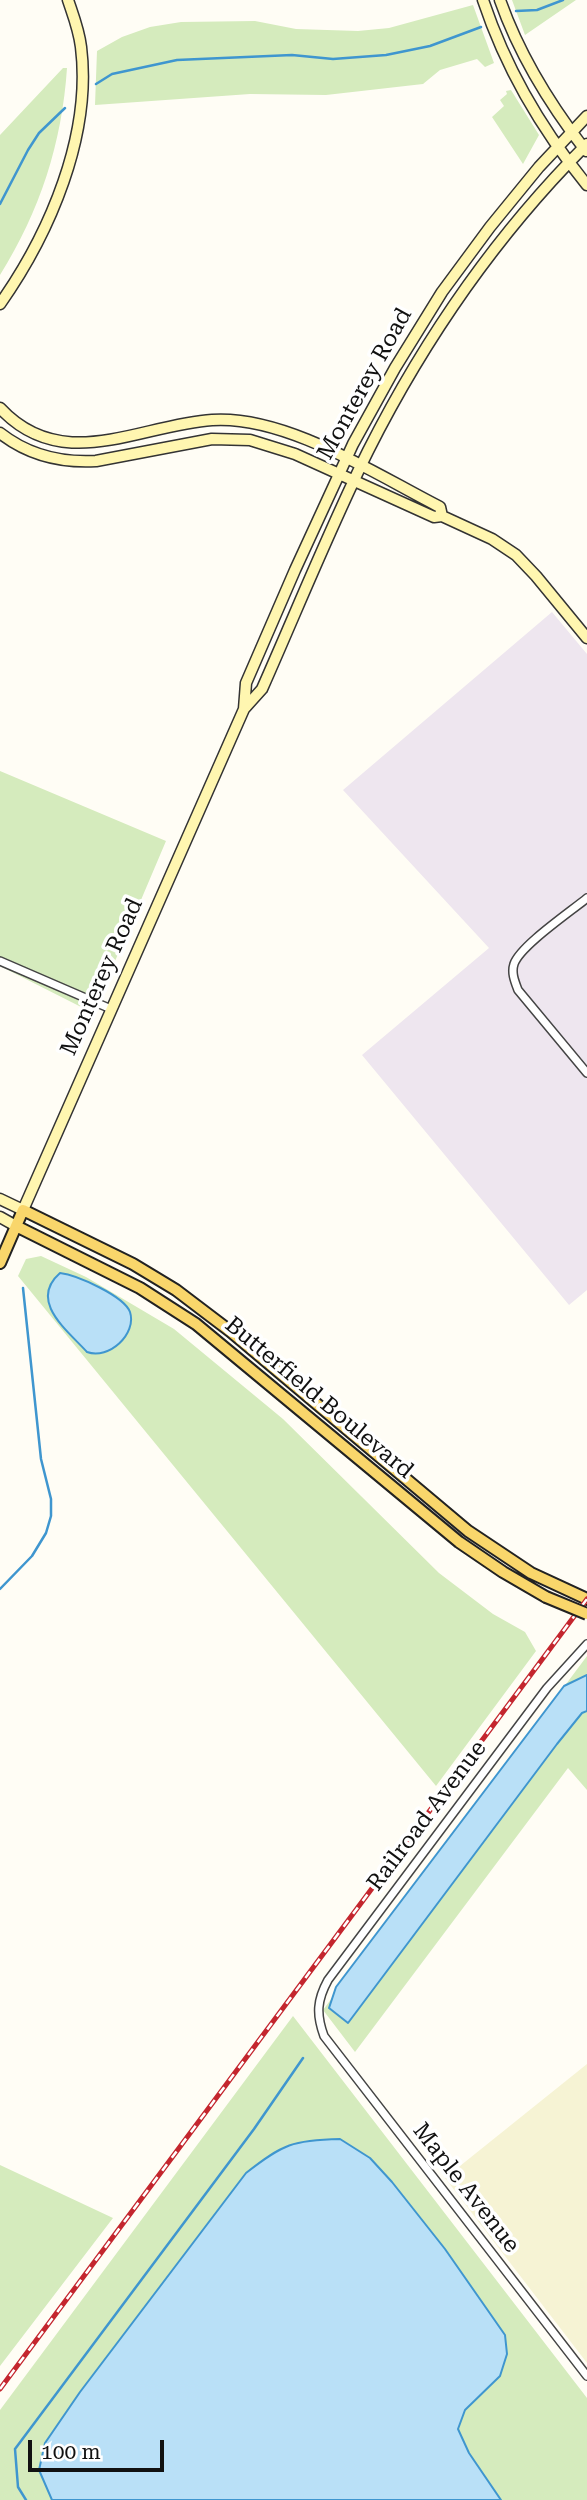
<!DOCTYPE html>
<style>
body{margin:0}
#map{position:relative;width:587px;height:2500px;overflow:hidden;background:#fffdf5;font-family:"Roboto Serif",serif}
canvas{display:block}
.scale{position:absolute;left:28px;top:2440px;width:136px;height:32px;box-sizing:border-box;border:4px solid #111;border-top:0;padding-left:9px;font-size:21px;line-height:24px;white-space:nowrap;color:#111;-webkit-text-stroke:5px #fff;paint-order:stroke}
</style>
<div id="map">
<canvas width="587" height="2500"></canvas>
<div class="scale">100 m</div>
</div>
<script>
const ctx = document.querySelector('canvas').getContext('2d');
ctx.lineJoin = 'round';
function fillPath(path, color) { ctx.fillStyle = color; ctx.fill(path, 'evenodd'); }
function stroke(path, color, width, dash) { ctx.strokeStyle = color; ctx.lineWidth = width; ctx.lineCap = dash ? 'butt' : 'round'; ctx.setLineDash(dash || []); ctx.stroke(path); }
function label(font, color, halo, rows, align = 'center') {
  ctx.font = font + ' "Roboto Serif",serif'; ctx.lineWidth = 7; ctx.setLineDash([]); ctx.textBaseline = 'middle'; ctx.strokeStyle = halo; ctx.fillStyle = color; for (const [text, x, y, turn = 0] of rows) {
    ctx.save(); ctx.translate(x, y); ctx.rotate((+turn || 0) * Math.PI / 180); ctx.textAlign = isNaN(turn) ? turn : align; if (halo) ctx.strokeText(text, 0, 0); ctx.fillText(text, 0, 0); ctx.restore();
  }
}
fillPath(new Path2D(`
 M552 612 587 654V1290L569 1305 362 1055 489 948 343 790Z`), '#eee6ef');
fillPath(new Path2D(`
 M587 2064V2363L445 2178Z`), '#f6f3d4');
fillPath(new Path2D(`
 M512 0H576L525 35Z
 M473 5 494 63 485 67 477 59 440 70 423 84 326 95 250 94 95 105 97 51 122 37 150 27 181 22 255 21 296 29 358 31 389 28Z
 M63 68H67C62 143 40 211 0 275V135Z
 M511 90 539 135 523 164 492 117 504 106 500 100 507 94 506 91Z
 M0 771 166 841 93 1013 0 966Z
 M41 1256 86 1277 174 1329 283 1419 439 1573 493 1614 525 1632 536 1651 436 1786 18 1276 26 1259Z
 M587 1656V1790L568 1768 355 2052 323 2010Z
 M293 2016 587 2398V2500H0V2410Z
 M0 2165 113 2218 0 2366Z`), '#d5ebbd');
const water = new Path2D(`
 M60 1273C77 1275 124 1296 130 1312 137 1334 109 1360 87 1352 67 1330 28 1301 60 1273Z
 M587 1675V1711L582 1713 557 1744 348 2023 329 2008 336 1987 564 1686Z
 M340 2139 370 2158 392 2182 445 2249 505 2335 507 2354 500 2376 465 2410 458 2429 469 2453 501 2500H52L39 2470 45 2443 80 2392 246 2173C283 2144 293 2140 340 2139Z`);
fillPath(water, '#b9e0f7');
stroke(water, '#3f96cf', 2);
stroke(new Path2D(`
 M516 11 537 10 563 0
 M96 84 112 74 177 60 292 55 333 59 386 55 430 46 481 27
 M0 204 28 150 39 133 65 108
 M0 1589 32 1556 46 1533 51 1516V1499L41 1459 23 1288
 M26 2500 18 2487 15 2449 254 2129 303 2058`), '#3f96cf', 2.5);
const street = new Path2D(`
 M587 898C570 912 520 946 514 964 511 973 515 982 518 990L587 1073
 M0 961 111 1009
 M587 1644 547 1688 328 1980C317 2000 316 2014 324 2036L587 2376`);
const secondary = new Path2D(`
 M483 0C506 69 541 129 587 185
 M500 0C519 54 551 106 586 151
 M0 304C50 233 92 135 81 47 79 30 73 15 68 0
 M0 408C62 475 139 425 212 420 286 415 375 474 440 507L442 516
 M0 433C28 455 61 463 96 461L212 439 250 440 295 454 434 517 442 516 492 539 516 555 536 576 587 638
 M244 709 246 683 295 570 353 444 395 368 442 292 490 227 539 167 587 116
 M0 1199 23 1210 244 709 262 689C297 610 330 528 368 451 425 338 498 233 587 144
 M0 1217 16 1226`);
const primary = new Path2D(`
 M16 1226 140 1288 196 1324 459 1542 503 1572 546 1597
 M0 1263 23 1210 133 1264 176 1290 230 1331 468 1531 531 1573 587 1599`);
stroke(street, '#444', 10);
stroke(secondary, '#333', 13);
stroke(primary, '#222', 14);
stroke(street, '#fff', 7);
stroke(secondary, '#fff6b0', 10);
stroke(primary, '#f9d66b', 10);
const rail = new Path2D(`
 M0 2389 587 1599`);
stroke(rail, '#c4262e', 5);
stroke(rail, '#fff', 2.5, [8]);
const primaryBridge = new Path2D(`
 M546 1597 587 1614`);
stroke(primaryBridge, '#222', 14, []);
stroke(primaryBridge, '#f9d66b', 10);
label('23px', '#111', '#fff', [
 ["Monterey Road",365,384,-61],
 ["Monterey Road",102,977,-66],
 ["Butterfield Boulevard",319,1398,40],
 ["Railroad Avenue",427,1816,-53],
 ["Maple Avenue",466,2188,52]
]);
</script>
